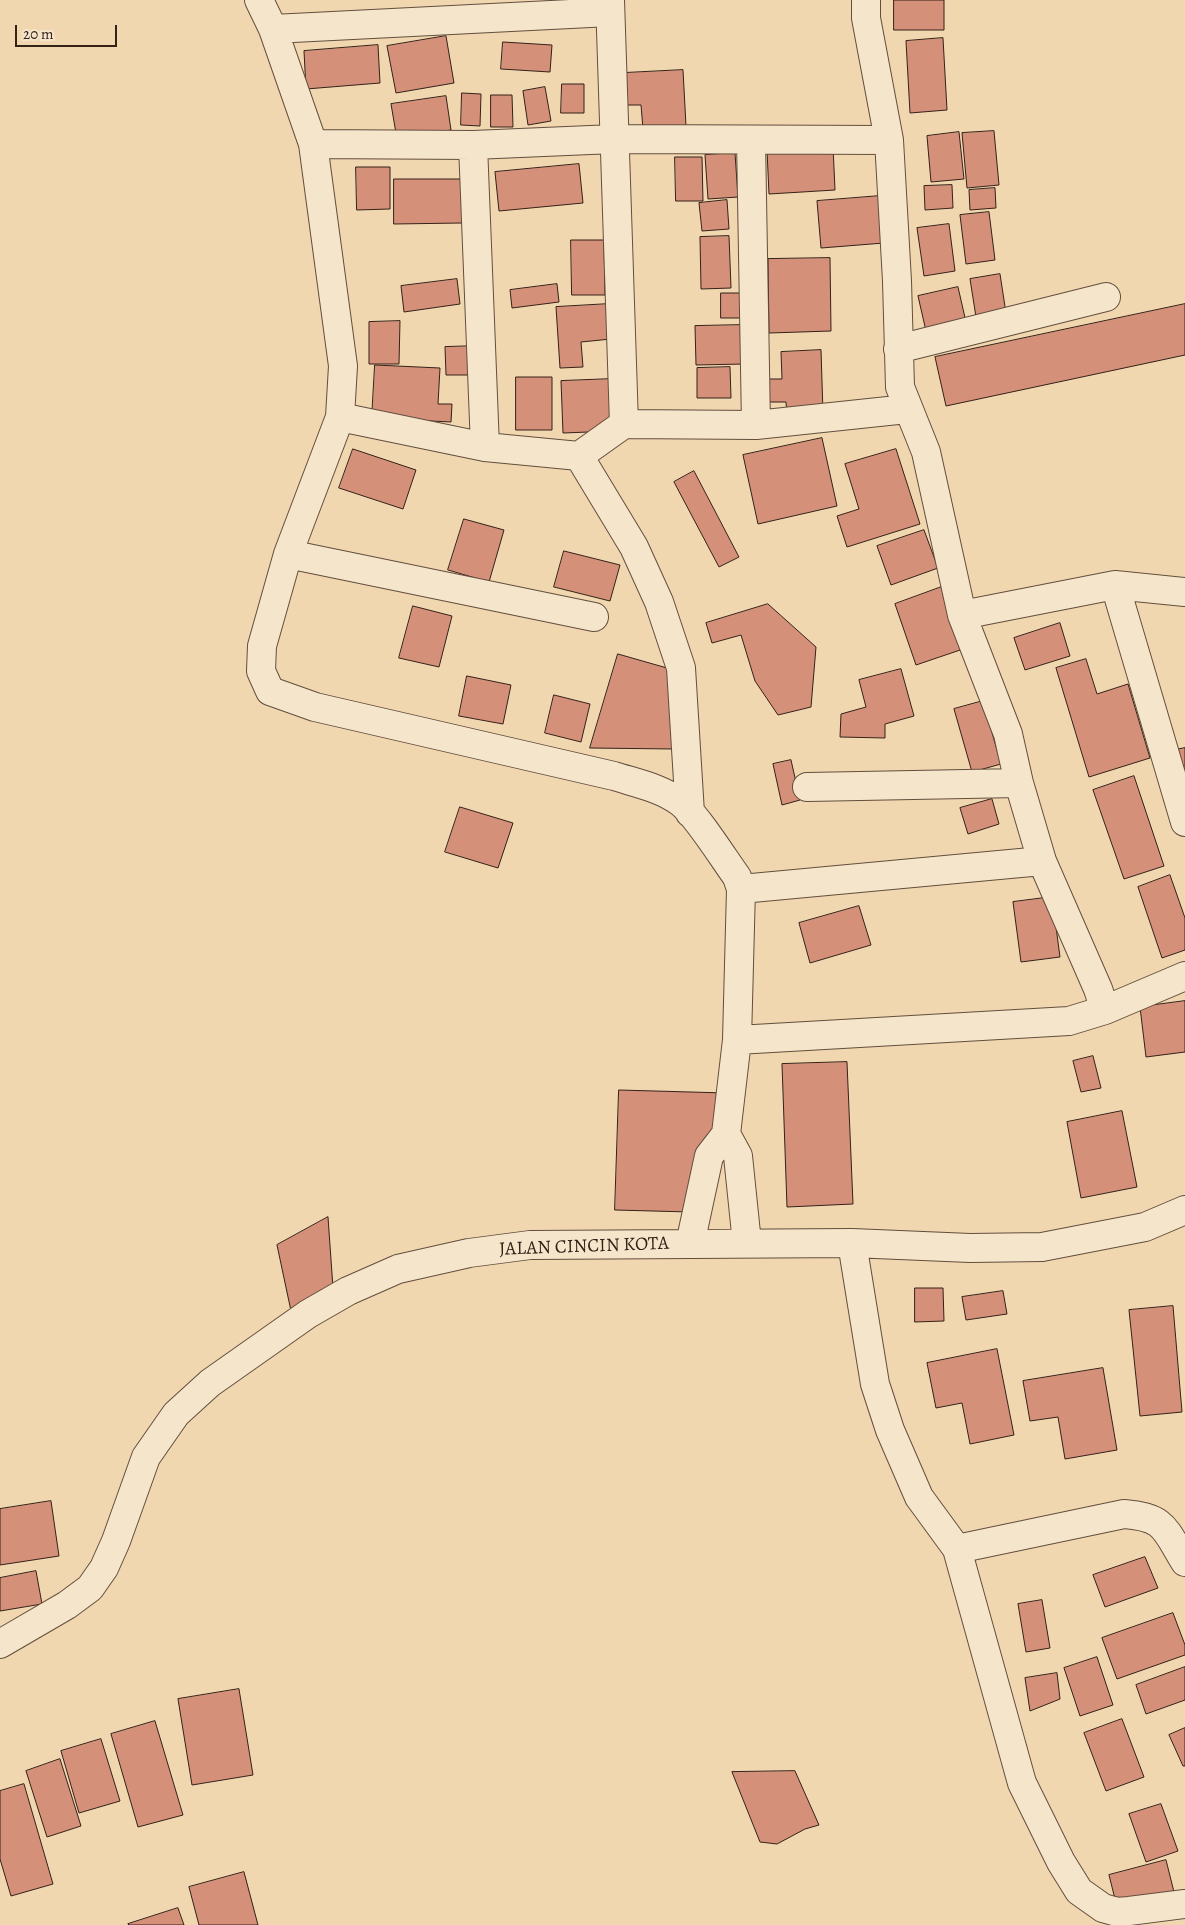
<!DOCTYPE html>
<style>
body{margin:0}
#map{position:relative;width:1185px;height:1925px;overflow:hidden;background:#f0d7af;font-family:Alegreya,serif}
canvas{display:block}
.scale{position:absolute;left:15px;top:25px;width:102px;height:22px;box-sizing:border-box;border:2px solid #342118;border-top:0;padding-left:6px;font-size:15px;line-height:18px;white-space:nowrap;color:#342118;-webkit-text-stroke:4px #f5e5cb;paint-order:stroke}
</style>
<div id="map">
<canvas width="1185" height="1925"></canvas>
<div class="scale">20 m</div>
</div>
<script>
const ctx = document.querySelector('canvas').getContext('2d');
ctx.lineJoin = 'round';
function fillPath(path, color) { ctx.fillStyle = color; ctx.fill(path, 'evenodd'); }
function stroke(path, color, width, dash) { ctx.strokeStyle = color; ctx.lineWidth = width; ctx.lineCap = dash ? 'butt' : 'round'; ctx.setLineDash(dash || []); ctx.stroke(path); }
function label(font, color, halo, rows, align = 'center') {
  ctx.font = font + ' Alegreya,serif'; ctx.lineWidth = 4; ctx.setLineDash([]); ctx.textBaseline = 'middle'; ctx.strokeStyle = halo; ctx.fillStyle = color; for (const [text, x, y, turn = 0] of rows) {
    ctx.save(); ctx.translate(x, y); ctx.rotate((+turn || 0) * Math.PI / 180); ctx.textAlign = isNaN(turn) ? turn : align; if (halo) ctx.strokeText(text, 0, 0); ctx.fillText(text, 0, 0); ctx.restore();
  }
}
const building = new Path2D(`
 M894 0H944V30H894Z
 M446 36 454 83 396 93 387 46Z
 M943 38 947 110 910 113 906 41Z
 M503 42 552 45 550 72 501 69Z
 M378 45 380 83 306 89 304 51Z
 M683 70 686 126 643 129 641 105H625L624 73Z
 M562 84H584V113H561Z
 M545 87 551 121 528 125 523 91Z
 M462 93 481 94 480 126 461 125Z
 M491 95H512L513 127H491Z
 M446 96 451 130 397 139 391 104Z
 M994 131 999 185 967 188 962 133Z
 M959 132 964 179 931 182 927 136Z
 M833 146 835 190 769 194 767 150Z
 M735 153 738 197 708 199 705 155Z
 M675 157H702L703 201H676Z
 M579 164 583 203 499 211 495 172Z
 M356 167H390V209L357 210Z
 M394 179H462V223L394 224Z
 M952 185 953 208 925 210 924 186Z
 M995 188 996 208 970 210 969 190Z
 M880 196 884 243 821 248 817 201Z
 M727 200 729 229 702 231 699 203Z
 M989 212 995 260 966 264 960 215Z
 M949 224 955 271 924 276 917 228Z
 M729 236 731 288 701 289 700 237Z
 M571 240H604L605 295H572Z
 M830 258 831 331 769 333 768 259Z
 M1000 274 1006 313 976 317 970 279Z
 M457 279 460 304 404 312 401 286Z
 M557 284 559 302 512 308 510 290Z
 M958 287 966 322 926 331 918 296Z
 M721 293H744L745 318H721Z
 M609 304 611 339 581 342 583 367 560 368 556 307Z
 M1185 304V355L946 406 935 357Z
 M400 321 399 364H369V322Z
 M743 325 744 364 696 365 695 326Z
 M477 346 478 375H446L445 347Z
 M821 350 823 413 787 415 786 402H768L767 379H782L781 352Z
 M375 365 440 368 438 404H452L451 422 372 418Z
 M730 367 731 398H697V368Z
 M516 377H552V430H516Z
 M612 379 614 431 563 433 561 381Z
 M822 438 837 506 758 524 743 455Z
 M353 449 416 470 403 509 339 488Z
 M896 449 920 524 847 547 837 516 859 509 845 464Z
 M694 471 739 557 719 567 674 482Z
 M464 519 504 530 489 582 448 570Z
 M924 530 938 568 891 585 877 546Z
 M564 551 620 565 610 601 554 587Z
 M947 585 969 647 916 665 895 604Z
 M768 604 816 647 811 707 778 715 755 681 741 635 712 643 706 623Z
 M413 606 452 616 439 667 399 658Z
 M1060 623 1070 656 1025 670 1014 638Z
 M618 654 674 670V749L590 748Z
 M1086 659 1097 694 1128 684 1150 758 1089 777 1056 668Z
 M901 669 914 716 885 724V738L840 737 841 714 866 707 859 680Z
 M467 676 511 685 503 724 459 716Z
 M554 695 590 704 581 742 545 733Z
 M983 701 1001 764 972 772 954 709Z
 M1185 748V778L1175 750Z
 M791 760 800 800 782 805 773 764Z
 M1134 776 1164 866 1124 879 1093 790Z
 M992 799 999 824 968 834 960 808Z
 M460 807 513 823 498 868 445 852Z
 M1170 875 1185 918V950L1162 958 1138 887Z
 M1052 897 1060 957 1021 962 1013 902Z
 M859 906 871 945 810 963 799 923Z
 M1185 1001V1052L1146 1057 1140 1007Z
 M1093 1056 1101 1088 1081 1092 1073 1061Z
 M847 1062 853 1204 787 1207 782 1064Z
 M619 1090 726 1093 690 1212 615 1210Z
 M1122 1111 1137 1187 1081 1198 1067 1122Z
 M328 1217 333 1288 291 1311 277 1245Z
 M915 1288H943L944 1321 915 1322Z
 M1003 1291 1007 1314 966 1320 962 1297Z
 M1173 1306 1182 1412 1140 1416 1129 1310Z
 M997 1349 1014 1435 970 1444 962 1403 936 1408 927 1363Z
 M1103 1368 1117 1450 1065 1459 1058 1417 1030 1421 1023 1381Z
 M51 1501 59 1556 0 1565V1509Z
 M1145 1557 1158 1588 1105 1607 1093 1575Z
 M36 1571 42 1604 0 1611V1578Z
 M1042 1600 1050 1648 1026 1652 1018 1604Z
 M1173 1613 1185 1645V1655L1117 1679 1102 1638Z
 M1097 1657 1113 1705 1080 1716 1064 1668Z
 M1185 1667V1700L1146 1714 1136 1685Z
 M1057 1673 1060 1699 1030 1711 1025 1678Z
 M239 1689 253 1775 192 1785 178 1699Z
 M1122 1719 1144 1777 1106 1791 1084 1733Z
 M155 1721 183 1815 138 1827 111 1734Z
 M1185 1728V1766H1183L1169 1735Z
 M101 1739 120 1801 79 1813 61 1751Z
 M60 1759 81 1826 47 1837 26 1771Z
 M795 1771 819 1825 805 1829 777 1844 760 1842 732 1772Z
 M24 1784 53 1884 11 1896 0 1859V1791Z
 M1161 1804 1178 1851 1146 1862 1129 1814Z
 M1166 1860 1174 1892 1117 1907 1109 1875Z
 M244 1872 258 1925H199L189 1887Z
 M178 1908 184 1925H129L128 1924Z`);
fillPath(building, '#d5907a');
stroke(building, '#342118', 1);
const minor = new Path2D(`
 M259 0 273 29 313 144 343 366 340 417 288 554 262 646 261 671 270 691 315 707 614 776C636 783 661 788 680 802 695 813 724 859 737 877L741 889 737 1040 726 1134 709 1156 690 1244
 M610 0 624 424 756 425 907 409
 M273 29 610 12
 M751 140 756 425
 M313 144 473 145 614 139 889 140 866 18V0
 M473 145 485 447
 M898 349 1106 297
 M340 417 485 447 579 456 624 424
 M579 456 634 547 659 602 681 668 690 813
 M288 554 594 617
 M1115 585 1185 822
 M962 615 1115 585 1185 592
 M807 787 1019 783
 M741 889 1042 861
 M1105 1010 1185 976
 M737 1040 1069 1021 1105 1010 1098 989 1042 861 1019 783 1008 734 962 615 926 452 900 387 897 281 889 140
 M726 1134 738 1156 747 1243
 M852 1243 875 1384 890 1430 919 1497 957 1549 1022 1783 1061 1862 1079 1891 1103 1908 1117 1912 1129 1911 1185 1904
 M957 1549 1124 1514C1166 1517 1165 1530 1185 1562
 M0 1644 67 1605 90 1588 104 1568 116 1541 146 1457 176 1414 210 1383 308 1314 348 1291 398 1269 469 1253 530 1245 852 1243 970 1248 1042 1247 1145 1227 1185 1210`);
stroke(minor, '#634e3e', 30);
stroke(minor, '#f5e5cb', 28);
label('19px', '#342118', '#f5e5cb', [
 ["JALAN CINCIN KOTA",584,1247,-2]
]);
</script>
